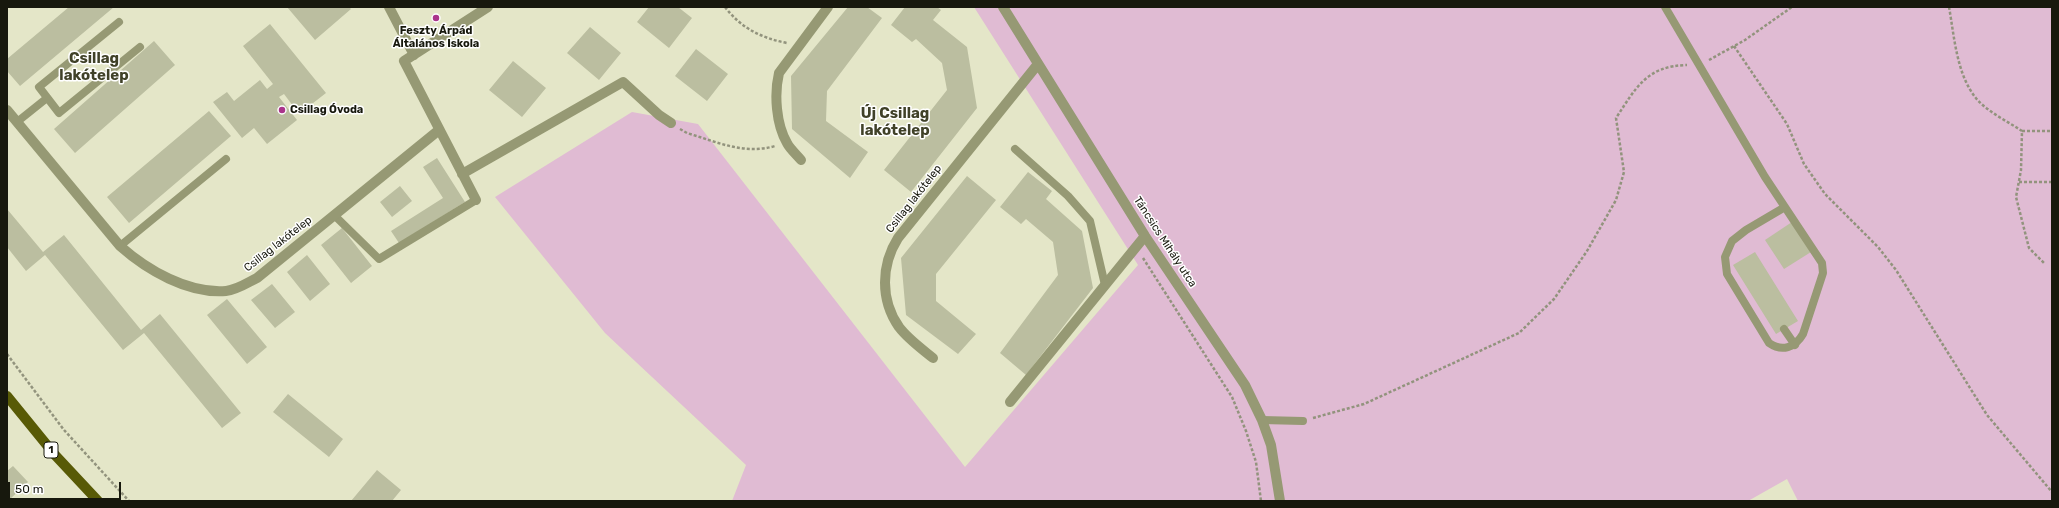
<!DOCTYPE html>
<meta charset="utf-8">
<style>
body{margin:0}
#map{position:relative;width:2059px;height:508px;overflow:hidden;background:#e4e6c8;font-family:Rubik,sans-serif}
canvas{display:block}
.frame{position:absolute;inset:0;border:8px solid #17180d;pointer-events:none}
.scale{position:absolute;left:8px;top:482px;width:113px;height:18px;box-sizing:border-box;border:2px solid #17180d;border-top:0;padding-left:5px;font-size:12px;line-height:14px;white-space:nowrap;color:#17180d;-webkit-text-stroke:3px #fff;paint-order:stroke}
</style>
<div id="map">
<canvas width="2059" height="508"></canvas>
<div class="frame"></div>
<div class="scale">50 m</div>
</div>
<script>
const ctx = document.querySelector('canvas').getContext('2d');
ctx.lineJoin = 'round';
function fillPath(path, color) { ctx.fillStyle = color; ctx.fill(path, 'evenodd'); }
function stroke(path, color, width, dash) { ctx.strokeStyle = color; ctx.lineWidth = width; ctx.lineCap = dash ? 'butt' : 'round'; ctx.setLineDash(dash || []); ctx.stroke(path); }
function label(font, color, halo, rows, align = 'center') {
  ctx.font = font + ' Rubik,sans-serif'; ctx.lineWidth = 3; ctx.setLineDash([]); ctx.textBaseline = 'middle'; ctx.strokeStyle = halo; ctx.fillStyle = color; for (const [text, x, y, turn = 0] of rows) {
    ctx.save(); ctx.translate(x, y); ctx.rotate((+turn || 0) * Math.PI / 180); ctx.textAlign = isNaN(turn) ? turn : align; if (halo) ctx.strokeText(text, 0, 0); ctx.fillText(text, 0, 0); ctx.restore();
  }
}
fillPath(new Path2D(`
 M974 7H2052V501H1798L1787 479 1748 501H732L746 465 605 333 495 197 632 112 698 124 965 467 1138 265Z`), '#e0bbd3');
fillPath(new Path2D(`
 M69 7H114L20 86 7 71V59Z
 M287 7H349L351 9 315 40Z
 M649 7H678L692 18 669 48 637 22Z
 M848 7H867L882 18 827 91 826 121 868 152 850 178 792 129 791 76Z
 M905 7H937L941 10 933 20 967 47 977 108 911 192 884 170 947 90 942 63 916 39 912 42 891 25Z
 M270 24 326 93 299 114 284 94 279 97 297 120 267 144 254 128 242 138 213 102 227 92 234 101 260 80 267 89 273 84 243 46Z
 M590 27 621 53 599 80 567 53Z
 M154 41 175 65 75 153 54 129Z
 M696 49 728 74 707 101 675 76Z
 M513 61 546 88 522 117 489 90Z
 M209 111 231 136 129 223 107 197Z
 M437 158 465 202 399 243 391 231 443 198 423 167Z
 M1028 172 1052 191 1046 199 1082 231 1093 288 1026 375 1000 353 1058 275 1053 242 1026 219 1021 224 1000 207Z
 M967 176 996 200 936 274V301L976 334 958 354 906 315 901 258Z
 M400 186 412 201 392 217 380 202Z
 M7 209 43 252 64 235 141 330 160 314 241 413 222 428 144 333 123 350 45 255 26 271 7 247Z
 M1792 222 1811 252 1784 269 1765 240Z
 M342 228 372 266 351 283 321 245Z
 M1755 252 1798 321 1776 334 1733 265Z
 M307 255 330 284 310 301 287 272Z
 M272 284 295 312 275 328 251 300Z
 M227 299 267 347 247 364 207 315Z
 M288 394 343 439 329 457 273 412Z
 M13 466 28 482 8 501 7 471Z
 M377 470 401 490 392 501H351Z`), '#bbbea0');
stroke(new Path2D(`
 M725 7C741 28 761 38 787 43
 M1949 7C1955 40 1957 85 1985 107 1996 116 2010 123 2022 131L2021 170 2016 197 2029 248 2045 264
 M1734 46 1787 124 1804 164 1825 194 1878 247 1896 270 1987 415 2052 492
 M1709 60 1745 40 1792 7
 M680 129 687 133C717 142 744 155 775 146
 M2022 131H2052
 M2019 182H2052
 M1143 258 1232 397 1246 431 1256 462 1261 501
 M7 354 64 430 129 501
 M1313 418 1364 404 1519 333 1554 299 1587 251 1616 200 1624 172 1616 118C1636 88 1646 66 1687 65`), '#92937d', 2.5, [3, 2]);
stroke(new Path2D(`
 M1665 7 1765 177 1822 263 1823 273 1803 334C1795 348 1782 352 1769 343L1727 274 1725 257 1732 241 1746 230 1785 207
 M119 22 39 87 59 113 140 47
 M17 122 47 98
 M1015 149 1068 196 1090 221 1105 285
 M334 215 379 259 476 200
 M120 246 226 159
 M1784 329 1795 345
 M1262 420 1303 421`), '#969974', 8);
stroke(new Path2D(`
 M389 7 414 55
 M1003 7 1145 236 1245 385 1262 420 1271 445 1280 501
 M7 110 120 246C147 270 188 294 226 291 237 290 247 283 257 278L439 130
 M801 160C797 155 790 149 787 143 776 124 774 94 779 73L828 7
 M462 174 623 82 659 115 671 123
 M476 200 404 61 488 7
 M933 358C922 349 908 339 899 327 880 300 881 265 898 238L1038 64
 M1010 402 1145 236`), '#969974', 10);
stroke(new Path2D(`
 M7 396 55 455 98 501`), '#585a06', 10);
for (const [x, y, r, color] of [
 [436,18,4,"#aa348b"],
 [282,110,4,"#aa348b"]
]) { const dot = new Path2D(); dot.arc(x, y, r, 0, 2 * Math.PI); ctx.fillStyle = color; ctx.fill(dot); stroke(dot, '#fff', 1.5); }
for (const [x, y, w] of [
 [51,450,14]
]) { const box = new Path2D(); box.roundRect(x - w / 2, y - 8, w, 16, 3); ctx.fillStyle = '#fff'; ctx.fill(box); stroke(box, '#17180d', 1); }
label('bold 10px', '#17180d', null, [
 ["1",51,450]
]);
label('bold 11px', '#17180d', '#fff', [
 ["Feszty Árpád",436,31],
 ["Általános Iskola",436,44],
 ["Csillag Óvoda",290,110,"left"]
]);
label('11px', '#17180d', '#fff', [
 ["Csillag lakótelep",914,199,-52],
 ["Táncsics Mihály utca",1165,242,57],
 ["Csillag lakótelep",278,244,-38]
]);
label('bold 15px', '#404128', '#fff', [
 ["Csillag",94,59],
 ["lakótelep",94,76],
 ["Új Csillag",895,114],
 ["lakótelep",895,131]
]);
</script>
